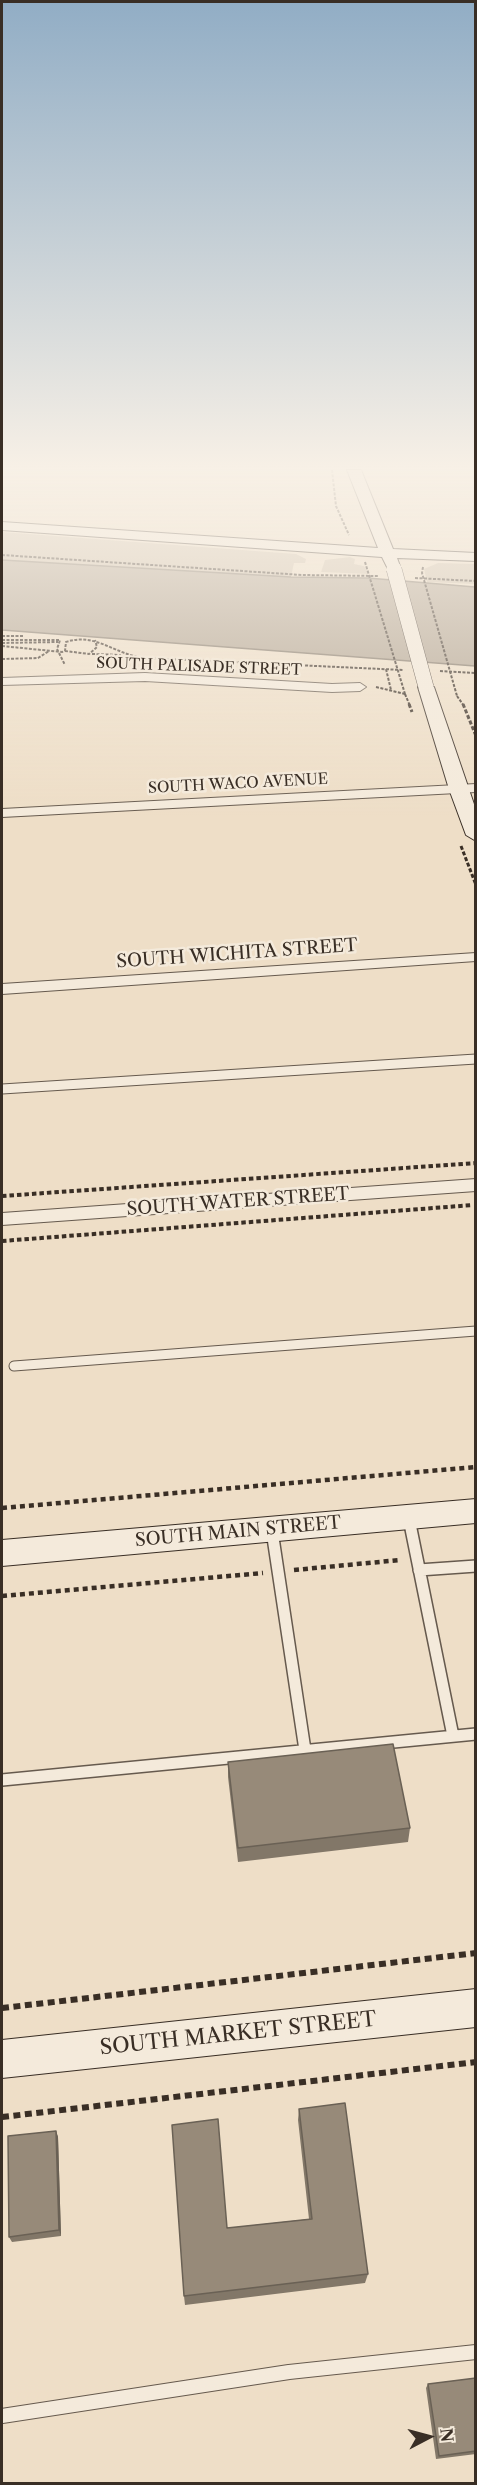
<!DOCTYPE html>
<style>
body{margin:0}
#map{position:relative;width:477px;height:2485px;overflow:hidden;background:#eedec7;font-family:"Libre Caslon Text",serif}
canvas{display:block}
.frame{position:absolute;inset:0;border:3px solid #392e25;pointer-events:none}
.north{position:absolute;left:399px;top:2407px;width:60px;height:60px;-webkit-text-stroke:4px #f4eadb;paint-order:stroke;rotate:84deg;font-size:16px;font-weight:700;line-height:24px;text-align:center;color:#392e25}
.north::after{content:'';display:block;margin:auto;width:21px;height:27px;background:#392e25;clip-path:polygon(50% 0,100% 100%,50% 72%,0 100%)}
</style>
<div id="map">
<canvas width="477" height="2485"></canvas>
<div class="frame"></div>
<div class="north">N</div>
</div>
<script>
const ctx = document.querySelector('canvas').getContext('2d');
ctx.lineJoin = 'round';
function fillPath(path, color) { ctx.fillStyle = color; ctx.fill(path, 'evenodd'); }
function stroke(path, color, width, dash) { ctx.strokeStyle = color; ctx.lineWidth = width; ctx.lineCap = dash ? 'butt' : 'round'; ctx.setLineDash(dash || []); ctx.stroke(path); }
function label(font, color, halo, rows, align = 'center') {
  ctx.font = font + ' "Libre Caslon Text",serif'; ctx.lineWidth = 5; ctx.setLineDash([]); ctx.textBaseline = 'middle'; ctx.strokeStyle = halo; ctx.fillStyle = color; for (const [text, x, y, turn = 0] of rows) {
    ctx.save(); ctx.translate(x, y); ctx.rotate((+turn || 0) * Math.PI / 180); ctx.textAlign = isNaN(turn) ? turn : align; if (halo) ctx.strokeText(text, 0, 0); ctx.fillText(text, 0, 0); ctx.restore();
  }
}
fillPath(new Path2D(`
 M2 532 296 554 306 559 305 563H294L291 577 2 560Z
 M350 557 355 559 354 564 364 566 369 574 321 572 325 560Z
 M438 563 475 564V584L427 582 424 569Z`), '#cfc0ab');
const water = new Path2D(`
 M2 560 291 577 368 578 475 587V666L2 630Z`);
fillPath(water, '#b0a290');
stroke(water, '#807465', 1.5);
const laneFar2 = new Path2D(`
 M2 1089 476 1059
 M14 1366 476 1331`);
const laneFar1 = new Path2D(`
 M409 1519 453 1736
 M272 1531 305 1750
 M419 1570 476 1566
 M2 1780 476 1734`);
const lane = new Path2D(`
 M2 2416 289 2372 476 2352`);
const street = new Path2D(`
 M145 673 332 684 360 683 366 687 360 691 332 692 145 681 2 685V678Z
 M476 784V792L2 817V809Z
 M476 953V961L2 994V984Z
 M476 1179V1191L2 1225V1213Z`);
const secondary = new Path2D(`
 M347 470H361L393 549 476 553V561L397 558 400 566 393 570 388 569 382 557 2 530V522L378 548Z
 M426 682 434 687 476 810V841L466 835 449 789 418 687Z
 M476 1499V1523L2 1566V1540Z
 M476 1989V2027L2 2078V2040Z`);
stroke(laneFar2, '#665a4e', 11);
stroke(laneFar1, '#665a4e', 14);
stroke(lane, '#665a4e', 16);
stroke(street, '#665a4e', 2);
stroke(secondary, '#392e25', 2);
stroke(new Path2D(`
 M332 470 336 506 349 535
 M2 555 302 575 378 576
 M415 578 476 581
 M2 636H23
 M2 640H60L57 649 65 665
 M2 643 58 642
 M2 646 62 652 65 651 66 642C95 632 116 655 144 658L403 670
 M65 651 89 654 97 647 95 640
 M92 654 121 655
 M2 659 38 658 49 651
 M386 669 391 690
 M440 671 476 673
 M376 687 405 694
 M405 694 410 706
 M457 696 464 706`), '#392e25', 2, [3, 1.5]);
stroke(new Path2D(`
 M409 704 412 712
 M463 704 476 736
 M461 846 476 885`), '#392e25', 3, [4, 2]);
stroke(new Path2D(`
 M2 1196 476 1163
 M2 1241 473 1205`), '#392e25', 4, [4.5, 3]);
stroke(new Path2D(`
 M2 1508 476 1467
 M294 1570 400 1560
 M2 1596 263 1573`), '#392e25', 4.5, [5, 4]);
stroke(new Path2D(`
 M2 2008 476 1953
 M2 2117 476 2062`), '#392e25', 6, [7, 4.5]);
stroke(laneFar2, '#f4eadb', 9);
stroke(laneFar1, '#f4eadb', 11);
stroke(lane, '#f4eadb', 14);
fillPath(street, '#f4eadb');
fillPath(secondary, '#f4eadb');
const secondaryBridge = new Path2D(`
 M394 569 426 687`);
stroke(secondaryBridge, '#392e25', 16, []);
stroke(new Path2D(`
 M365 562 405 694
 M423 567 422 573 457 696`), '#392e25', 2, [3, 1.5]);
stroke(secondaryBridge, '#f4eadb', 15);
fillPath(new Path2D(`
 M228 1762 410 1828 408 1842 238 1862 228 1777Z
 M299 2109 368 2274 365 2283 185 2305 184 2296 227 2228 309 2219 298 2120Z
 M56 2131 58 2137 61 2236 12 2242 9 2237Z
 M476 2378V2454L436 2459 426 2388 428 2384Z`), '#827768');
fillPath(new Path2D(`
 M56 2131 58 2137 61 2236 59 2230Z`), '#6a6155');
const building = new Path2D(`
 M393 1744 410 1828 238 1848 228 1762Z
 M345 2103 368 2274 184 2296 172 2125 218 2119 227 2228 312 2219 299 2109Z
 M56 2131 59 2230 9 2237 8 2136Z
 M476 2378V2451L439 2456 428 2384Z`);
fillPath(building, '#978a79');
stroke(building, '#6a6155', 1.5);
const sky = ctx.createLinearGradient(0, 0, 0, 818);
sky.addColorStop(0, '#91adc5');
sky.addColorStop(0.57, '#f7f0e6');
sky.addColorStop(1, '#f7f0e600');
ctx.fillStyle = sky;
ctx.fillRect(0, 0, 477, 818);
label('15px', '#392e25', '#f4eadb', [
 ["SOUTH PALISADE STREET",199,667,2],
 ["SOUTH WACO AVENUE",238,784,-3]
]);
label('18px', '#392e25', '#f4eadb', [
 ["SOUTH WICHITA STREET",237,954,-4],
 ["SOUTH WATER STREET",238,1202,-4],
 ["SOUTH MAIN STREET",238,1532,-5]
]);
label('21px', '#392e25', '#f4eadb', [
 ["SOUTH MARKET STREET",238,2034,-6]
]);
</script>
